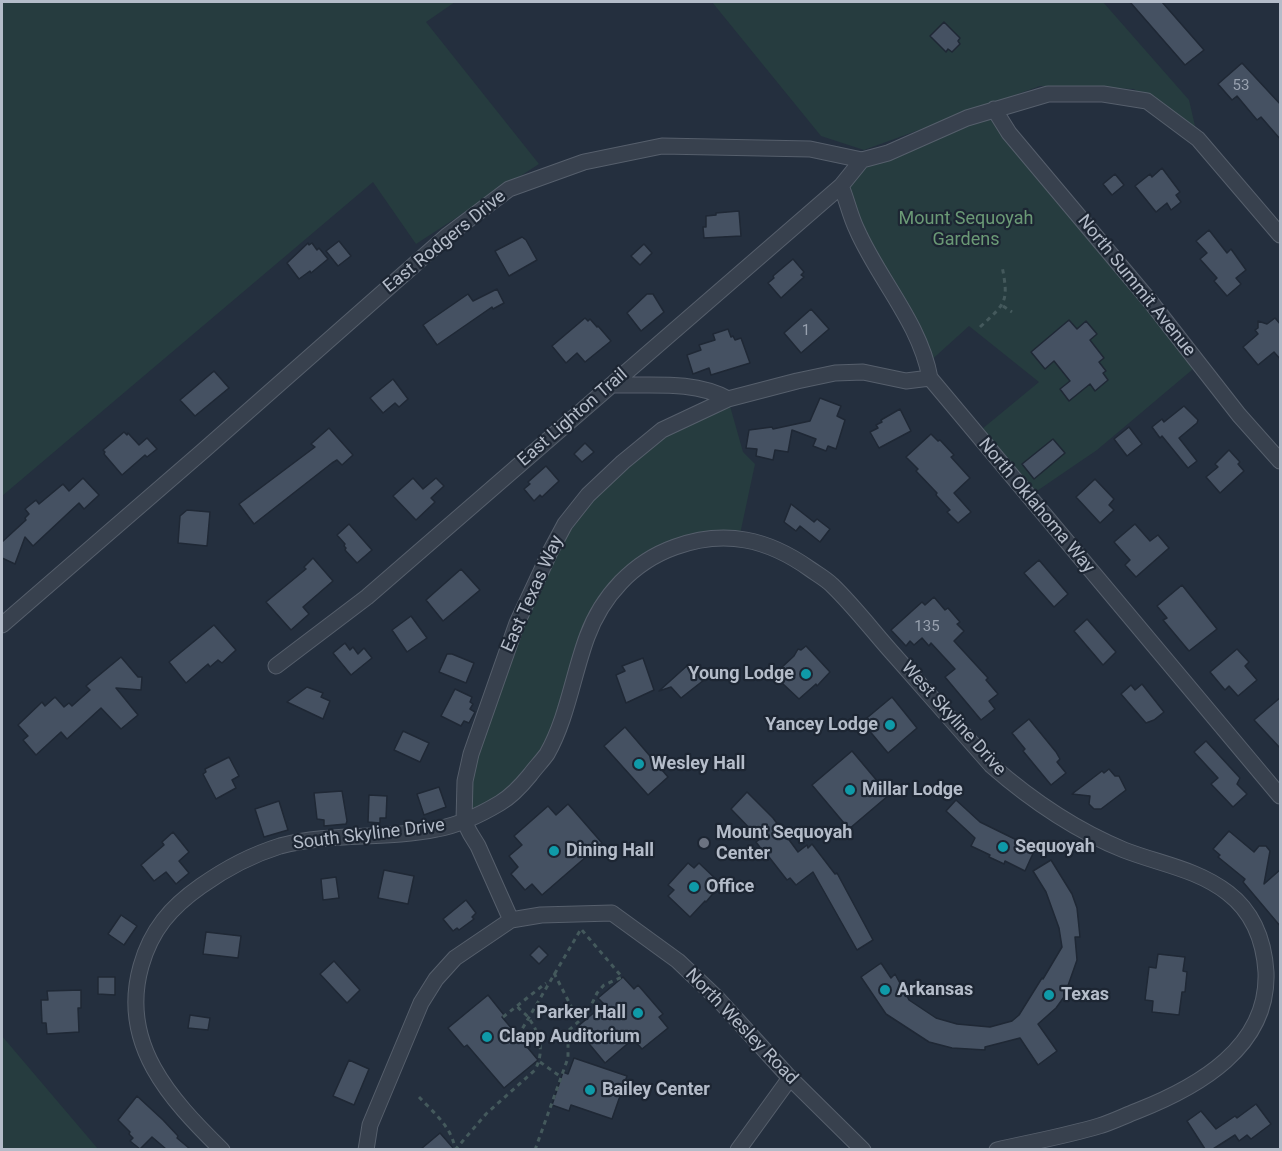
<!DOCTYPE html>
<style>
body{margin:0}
#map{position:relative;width:1282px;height:1151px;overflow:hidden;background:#242f3e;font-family:Roboto,sans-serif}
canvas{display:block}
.frame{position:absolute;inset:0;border:3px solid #b4bcc9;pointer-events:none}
</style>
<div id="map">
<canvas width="1282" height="1151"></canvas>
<div class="frame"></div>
</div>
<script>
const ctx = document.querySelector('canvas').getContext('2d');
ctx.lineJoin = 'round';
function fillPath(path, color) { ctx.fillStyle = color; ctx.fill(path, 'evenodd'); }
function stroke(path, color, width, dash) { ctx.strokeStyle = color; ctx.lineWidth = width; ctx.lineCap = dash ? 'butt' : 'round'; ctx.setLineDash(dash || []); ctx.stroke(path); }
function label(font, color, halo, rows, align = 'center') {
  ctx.font = font + ' Roboto,sans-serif'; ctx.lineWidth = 4.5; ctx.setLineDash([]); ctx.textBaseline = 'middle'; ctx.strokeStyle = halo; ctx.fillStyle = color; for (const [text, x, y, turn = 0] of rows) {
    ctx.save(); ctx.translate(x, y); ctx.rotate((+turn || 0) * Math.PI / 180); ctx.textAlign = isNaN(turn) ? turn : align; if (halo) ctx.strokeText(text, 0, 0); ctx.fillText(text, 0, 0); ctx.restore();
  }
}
fillPath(new Path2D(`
 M2 2H455L426 22 539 164 416 244 373 182 2 496Z
 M712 2H1103L1189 100 1198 139 1134 89 1040 86 864 150 821 136Z
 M994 109 1199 364 1097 450 1028 497 976 434 1039 382 969 326 927 364 841 186 862 160Z
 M728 399 743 452 755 464 739 539 690 542 614 589 558 726 519 788 464 821 466 777 550 552 623 462Z
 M2 1036 98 1149H2Z`), '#263c3f');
const building = new Path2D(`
 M1130 2H1162L1204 50 1185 65Z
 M944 22 960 38 958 41 960 44 952 52 948 49 946 52 930 36Z
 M1242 63 1281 105V140L1261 117 1257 120 1237 96 1232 100 1218 84Z
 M1162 168 1180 192 1176 195 1181 202 1171 210 1167 203 1156 212 1135 186 1150 174 1152 177Z
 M1115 174 1124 185 1112 195 1103 184Z
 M739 211 741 236 704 238 703 227H706V216L716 215V213Z
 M1209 230 1227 253 1231 249 1246 270 1236 278 1241 284 1227 296 1214 281 1217 278 1200 259 1207 253 1196 241Z
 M522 237 526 240 537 260 509 276 495 251Z
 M339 241 351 256 338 266 326 251Z
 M308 243 309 245 312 243 317 250 319 248 328 259 311 273 310 271 299 279 287 263Z
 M644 244 652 253 640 265 631 256Z
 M793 259 804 272 801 275 804 277 781 298 768 283 774 278 773 276Z
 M497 289 504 303 493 309 492 307 437 345 423 325 468 294 473 301Z
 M647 294H653L664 312 641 331 627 313Z
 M811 309 829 329 801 353 784 333Z
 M585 318 588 321 590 319 597 327 598 326 611 341 585 362 577 353 566 363 552 346Z
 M1275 318 1281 325V360L1274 352 1258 365 1243 347 1258 334 1255 330 1258 328V321L1267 324Z
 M1069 320 1077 329 1086 321 1097 334 1090 340 1104 358 1099 362 1106 371 1103 373 1108 380 1095 391 1090 384 1069 401 1060 389 1070 381 1054 361 1045 369 1031 352Z
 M728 329 731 337 733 336 735 340 741 338 750 363 711 375 709 368 693 374 687 355 701 350 699 345 715 340 713 334Z
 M214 371 229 388 195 416 180 400Z
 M393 379 408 399 399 407 395 403 383 413 370 398Z
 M820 398 841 406 837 416 845 420 836 449 828 446 826 451 813 446 816 439 792 430 788 452 775 450 773 460 756 456 757 449 746 448 749 430 772 427 773 429 810 421Z
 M1184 406 1198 420 1197 423 1179 438 1197 461 1188 468 1162 436 1160 438 1152 427 1162 419 1164 422Z
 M900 409 911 431 879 448 870 432 878 428 876 425 882 422 881 420Z
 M1129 427 1142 444 1127 456 1114 439Z
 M329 428 353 455 342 465 337 460 332 463 254 524 239 504 315 447 311 444Z
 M124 432 127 435 128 433 139 445 147 438 157 449 147 457 145 455 122 475 104 454 105 452 103 450Z
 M931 434 938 441 940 440 954 455 951 457 970 478 954 493 971 512 958 523 947 512 950 510 936 495 937 493 916 471 918 469 906 457Z
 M1053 439 1065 453 1034 479 1022 464Z
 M585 443 594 452 582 462 574 454Z
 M1229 450 1240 462 1238 464 1244 471 1220 493 1206 477 1218 467 1215 464Z
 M546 466 559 481 542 497 540 495 534 501 524 489 530 484 528 482Z
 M83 478 99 495 84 509 79 503 33 546 25 537 15 564 2 558V542L26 520 25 518 29 514 25 509 36 500 39 504 63 484 69 491Z
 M413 478 423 489 436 478 444 486 431 498 435 502 416 520 393 496Z
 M1095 479 1114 499 1109 505 1114 510 1100 523 1076 497Z
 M791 504 814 522 817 519 830 529 820 542 800 526 796 531 784 522Z
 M187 510 210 512 207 546 178 543 180 516Z
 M349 524 372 550 357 563 345 550 346 548 344 546 345 544 337 535Z
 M1135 524 1150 541 1158 535 1169 548 1136 577 1125 565 1130 560 1114 542Z
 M313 558 333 581 303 607 309 614 291 630 266 602 306 569 304 567Z
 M1039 560 1068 594 1054 607 1024 573Z
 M461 569 480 590 443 621 426 600Z
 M1182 585 1217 629 1189 651 1163 620 1167 618 1157 606Z
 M934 597 945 610 948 608 960 622 957 624 964 631 954 641 988 678 986 680 998 694 989 701 995 709 981 720 945 677 955 669 931 643 929 646 922 638 914 645 910 641 906 646 891 630 922 602 925 605Z
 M411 616 427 638 407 652 392 630Z
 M1087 619 1116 652 1103 665 1074 631Z
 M214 625 236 650 222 663 218 660 210 667 208 664 186 683 169 662Z
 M345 643 350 650 353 647 358 654 364 648 372 658 351 675 333 653Z
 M806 646 830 672 817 686 816 684 799 699 781 682 787 677 780 669 794 656 798 649 801 650Z
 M1237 649 1249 662 1245 666 1257 680 1238 696 1229 686 1225 690 1210 672Z
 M447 654H452L474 663 466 683 439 672Z
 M121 657 138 677H142L141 690 116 688 138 715 121 729 101 708 67 739 61 732 36 755 23 740 28 736 18 725 42 702 45 706 55 697 64 707 69 703 72 706 90 690 86 686Z
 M643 658 654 690 626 703 616 675 625 671 622 666Z
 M689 664 704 680 681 698 671 687 659 691Z
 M1142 684 1164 712 1154 720 1146 723 1121 694 1131 685 1135 690Z
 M307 687 323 693 321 697 330 701 323 719 287 702Z
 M455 689 472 697 470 702 473 704 470 709 475 712 469 723 464 721 461 726 441 716Z
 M892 697 917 728 888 753 862 722Z
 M1281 697V749L1254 720Z
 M1029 719 1056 752 1060 759 1057 762 1066 773 1051 785 1023 751 1025 749 1012 733Z
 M625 727 668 777 648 795 604 746Z
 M403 731 429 743 420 762 394 750Z
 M1206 741 1240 778 1237 784 1247 794 1233 807 1211 784 1218 778 1194 752Z
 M852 751 889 795 849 829 812 785Z
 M229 757 239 776 232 780 236 788 216 799 203 774 206 772 205 769Z
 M1109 769 1115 776H1119L1126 790 1101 809H1094L1089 804 1090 796 1072 794 1102 771 1104 773Z
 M439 787 446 807 424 815 417 794Z
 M342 791 347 821 346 824 324 826V820L317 819 314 793Z
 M747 792 773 818 798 852 807 845 808 848 812 844 835 874 837 873 873 940 857 950 813 872 796 885 790 878 787 880 769 857 768 858 756 842 760 839 731 809Z
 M369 795 387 796 386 818H380V823L368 822Z
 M956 800 980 822 1035 849 1025 871 1005 861 1004 864 989 857 990 855 971 846 975 838 946 811Z
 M279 801 288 830 264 837 255 809Z
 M568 804 602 843 542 895 532 884 525 890 511 874 518 867 509 856 522 845 514 836 548 806 556 815Z
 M1229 831 1254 852 1259 846H1266L1270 851 1264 884 1281 869V927L1243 882 1245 879 1218 857 1220 855 1213 849Z
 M173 832 189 852 179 861 189 873 176 884 166 872 154 881 141 865 164 845 162 842Z
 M1051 860 1072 894 1077 908 1080 937H1075L1077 960 1064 997 1056 1008 1038 1024 1057 1051 1038 1065 1020 1038 985 1047V1050L952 1048 929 1042 886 1014 861 977 881 963 891 978 895 974 909 1000 936 1018 957 1024 990 1027 1012 1021 1019 1015 1042 978 1043 979 1062 947 1059 928 1046 892 1033 871Z
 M688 863 694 868 699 863 721 884 706 902 705 901 690 917 668 896 674 890 668 885Z
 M384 870 414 876 408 904 378 898Z
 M336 877 339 898 323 900 321 879Z
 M466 900 476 913 472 917 474 919 459 930 457 928 453 931 443 919Z
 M121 915 137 926 124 945 108 934Z
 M206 932 241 936 238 958 203 954Z
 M539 946 548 955 539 964 530 955Z
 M1158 954 1185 957 1183 971 1187 972 1185 992H1182L1179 1015 1152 1012 1153 1001 1145 1000 1149 967 1156 968Z
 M334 961 360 990 347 1003 320 974Z
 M98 977H115V995L98 994Z
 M623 977 634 989 638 985 663 1014 659 1017 668 1028 642 1049 633 1039 605 1063 576 1028 604 1004 598 998Z
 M81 990V1008H78L79 1032 47 1034 46 1023H42L41 1000H48L47 991Z
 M488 995 504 1015 502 1017 538 1060 504 1088 467 1045 464 1047 448 1028Z
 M190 1015 210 1018 208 1030 188 1028Z
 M574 1058 627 1076 612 1119 571 1105 569 1111 552 1105 563 1072 568 1074Z
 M349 1060 369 1069 354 1105 333 1096Z
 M137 1096 163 1120 178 1136 177 1138 190 1149H166L152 1137 140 1149 130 1141 133 1138 129 1134 130 1132 118 1120Z
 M1256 1104 1271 1124 1251 1139 1247 1135 1239 1141 1235 1135 1213 1149H1205L1187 1121 1201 1111 1216 1129 1235 1116 1237 1118Z
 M440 1133 454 1149H421Z`);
fillPath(building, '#455162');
stroke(building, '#1f2835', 1.5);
const minor = new Path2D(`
 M994 109 1009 133 1150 301 1239 415 1280 461
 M841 186C847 200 850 216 857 230 879 280 920 323 930 378L1280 796
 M612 385C650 386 694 380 728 399
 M2 625 203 451 448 235 509 189 584 162 662 146 810 149 862 160 888 153 967 118 1048 94H1103L1147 101 1198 139 1280 235
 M276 666 367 597 841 186 862 160
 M511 920 478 846 470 833 464 821 465 781 471 754 517 623 550 552 565 524 588 495 623 462 662 430 728 399 797 381 835 373 863 372 906 381 930 378
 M222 1150C170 1099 119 1044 141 966 151 930 171 907 201 886 225 869 251 855 280 846 331 832 385 840 437 829 459 825 480 815 500 803 512 796 521 786 530 775 535 768 542 761 547 754 567 719 573 675 587 637 602 596 633 562 675 547 725 529 768 539 810 569 817 574 826 579 832 585 855 607 875 634 896 657 928 693 959 729 991 765 1031 800 1075 830 1124 850 1160 864 1197 869 1228 893 1254 913 1264 941 1266 972 1269 1047 1198 1087 1137 1111 1124 1116 1112 1122 1099 1126 1066 1136 1031 1142 997 1150
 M366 1150 370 1125 421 1003 436 979 455 958 511 920 541 915 612 913 678 961 717 998 790 1078 863 1150
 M738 1150 790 1078`);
stroke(minor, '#565f6c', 17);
stroke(new Path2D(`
 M1003 306 1012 312
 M980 327C1006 303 1009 302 1002 266
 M554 973 572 1008 581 1019
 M503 1017 546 983
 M518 1036 581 929
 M540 1062 561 1077
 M419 1097C433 1112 453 1128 455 1150
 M455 1150 486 1114 535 1070C544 1053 541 1036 530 1020 527 1014 521 1012 517 1006
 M535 1150 568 1058V1031L587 1014 597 993 604 985 622 977 581 929`), '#44595c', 3, [4.5, 4.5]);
stroke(minor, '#38414e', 15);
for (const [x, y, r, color] of [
 [806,674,6,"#0f9aa8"],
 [890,725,6,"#0f9aa8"],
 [639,764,6,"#0f9aa8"],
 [850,790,6,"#0f9aa8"],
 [704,843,6,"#6b7280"],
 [1003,847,6,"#0f9aa8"],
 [554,851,6,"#0f9aa8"],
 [694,887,6,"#0f9aa8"],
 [885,990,6,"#0f9aa8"],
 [1049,995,6,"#0f9aa8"],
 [638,1013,6,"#0f9aa8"],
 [487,1037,6,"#0f9aa8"],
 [590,1090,6,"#0f9aa8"]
]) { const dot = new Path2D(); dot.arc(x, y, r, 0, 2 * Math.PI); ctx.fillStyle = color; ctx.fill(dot); stroke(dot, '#1d2633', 2); }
label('15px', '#98a1af', null, [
 ["53",1241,86],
 ["1",806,331],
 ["135",927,627]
]);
label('18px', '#6b9a76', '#1d2633', [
 ["Mount Sequoyah",966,219],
 ["Gardens",966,240]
]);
label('18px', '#b4bcc9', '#1d2633', [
 ["East Rodgers Drive",445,242,-39],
 ["North Summit Avenue",1136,286,51],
 ["East Lighton Trail",573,418,-41],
 ["North Oklahoma Way",1036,506,50],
 ["East Texas Way",533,594,-66],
 ["West Skyline Drive",953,719,48],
 ["South Skyline Drive",369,835,-7],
 ["North Wesley Road",741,1027,46]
]);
label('bold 18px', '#b4bcc9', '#1d2633', [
 ["Young Lodge",794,674,"right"],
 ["Yancey Lodge",878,725,"right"],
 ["Wesley Hall",651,764],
 ["Millar Lodge",862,790],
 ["Mount Sequoyah",716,833],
 ["Center",716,854],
 ["Sequoyah",1015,847],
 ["Dining Hall",566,851],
 ["Office",706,887],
 ["Arkansas",897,990],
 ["Texas",1061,995],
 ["Parker Hall",626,1013,"right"],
 ["Clapp Auditorium",499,1037],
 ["Bailey Center",602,1090]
], 'left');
</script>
